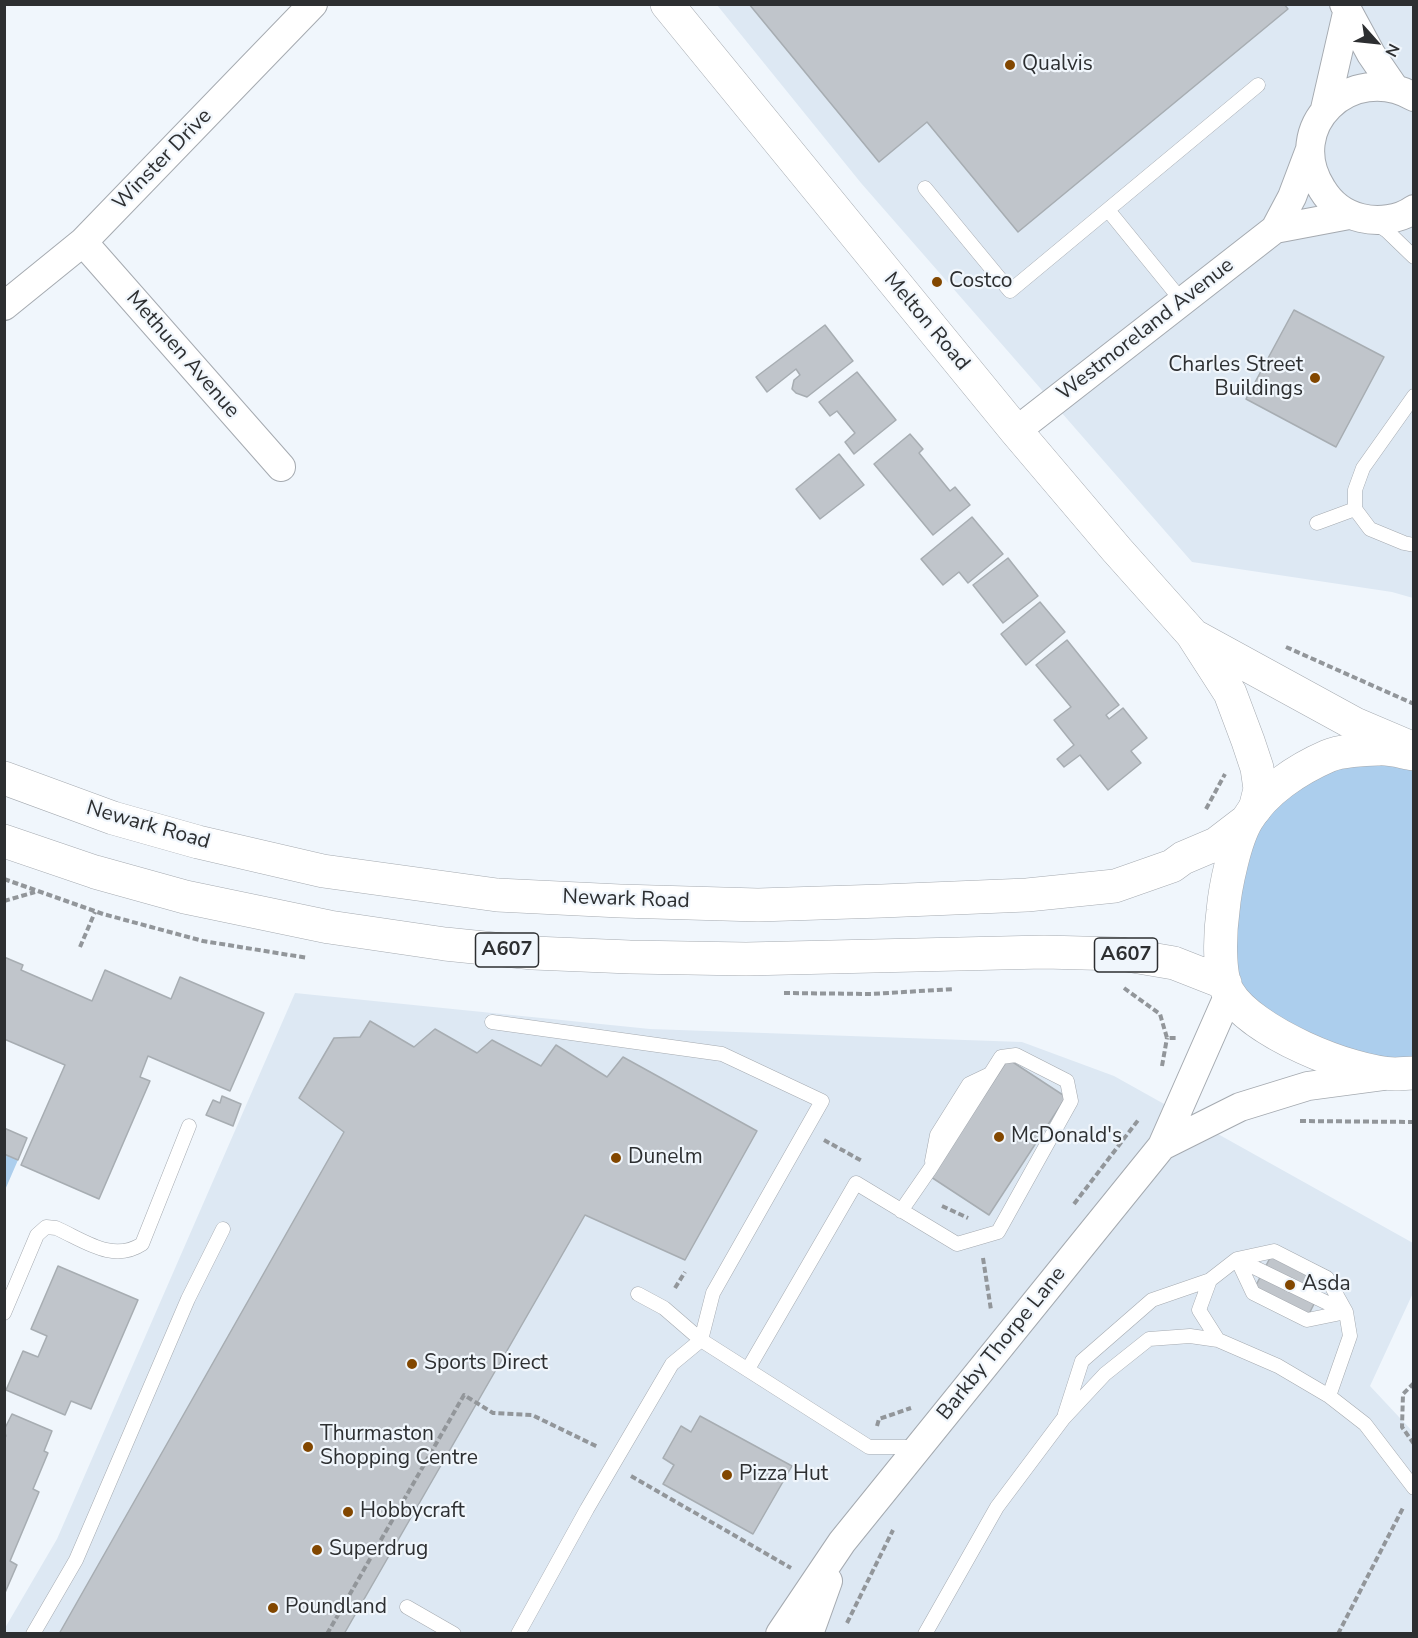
<!DOCTYPE html>
<style>
body{margin:0}
#map{position:relative;width:1418px;height:1638px;overflow:hidden;background:#f0f6fc;font-family:"Nunito Sans",sans-serif}
canvas{display:block}
.frame{position:absolute;inset:0;border:6px solid #2d2f31;pointer-events:none}
.north{position:absolute;left:1346px;top:12px;width:60px;height:60px;-webkit-text-stroke:4px #f0f6fc;paint-order:stroke;rotate:117deg;font-size:16px;font-weight:700;line-height:24px;text-align:center;color:#2d2f31}
.north::after{content:'';display:block;margin:auto;width:21px;height:27px;background:#2d2f31;clip-path:polygon(50% 0,100% 100%,50% 72%,0 100%)}
</style>
<div id="map">
<canvas width="1418" height="1638"></canvas>
<div class="frame"></div>
<div class="north">N</div>
</div>
<script>
const ctx = document.querySelector('canvas').getContext('2d');
ctx.lineJoin = 'round';
function fillPath(path, color) { ctx.fillStyle = color; ctx.fill(path, 'evenodd'); }
function stroke(path, color, width, dash) { ctx.strokeStyle = color; ctx.lineWidth = width; ctx.lineCap = dash ? 'butt' : 'round'; ctx.setLineDash(dash || []); ctx.stroke(path); }
function label(font, color, halo, rows, align = 'center') {
  ctx.font = font + ' "Nunito Sans",sans-serif'; ctx.lineWidth = 4.5; ctx.setLineDash([]); ctx.textBaseline = 'middle'; ctx.strokeStyle = halo; ctx.fillStyle = color; for (const [text, x, y, turn = 0] of rows) {
    ctx.save(); ctx.translate(x, y); ctx.rotate((+turn || 0) * Math.PI / 180); ctx.textAlign = isNaN(turn) ? turn : align; if (halo) ctx.strokeText(text, 0, 0); ctx.fillText(text, 0, 0); ctx.restore();
  }
}
fillPath(new Path2D(`
 M717 5H1413V598L1392 592 1192 562 861 183Z
 M295 993 650 1029 1022 1042 1114 1076 1413 1243V1293L1370 1386 1413 1432V1633L5 1634V1628L57 1539Z`), '#dde8f3');
fillPath(new Path2D(`
 M1413 754V1073L1245 1012 1225 890 1283 781Z
 M5 1154 18 1160 5 1190Z`), '#acceed');
const building = new Path2D(`
 M749 4H1284L1288 9 1018 232 927 122 879 162Z
 M1294 310 1384 357 1336 447 1246 399Z
 M825 325 853 361 807 397 796 393 792 389 794 380 800 375 796 369 767 392 756 377Z
 M857 372 896 420 854 454 845 442 855 433 837 411 830 416 819 402Z
 M910 434 923 449 919 453 950 491 955 487 970 505 933 535 874 464Z
 M839 454 864 485 820 519 796 489Z
 M972 517 1003 554 968 583 959 572 943 585 921 559Z
 M1008 558 1038 596 1003 623 973 585Z
 M1040 602 1065 632 1026 665 1001 634Z
 M1067 640 1119 705 1106 715 1109 719 1123 708 1147 738 1131 751 1141 763 1108 790 1080 755 1064 767 1057 759 1074 745 1054 720 1071 707 1036 665Z
 M4 957 23 965 21 970 92 1001 105 970 171 999 180 977 264 1013 230 1091 148 1056 140 1077 150 1081 99 1199 21 1165 65 1065 4 1039Z
 M370 1021 414 1047 435 1029 477 1053 492 1040 541 1066 556 1045 607 1077 623 1057 757 1131 685 1260 585 1215 344 1634H59L344 1132 299 1098 334 1038 360 1037Z
 M1008 1059 1066 1097 989 1215 931 1177Z
 M222 1096 241 1104 233 1126 206 1115 213 1100 220 1103Z
 M4 1128 27 1138 18 1160 4 1154Z
 M1276 1246 1330 1272 1304 1324 1250 1297Z
 M58 1266 138 1300 91 1409 71 1401 65 1415 6 1390 23 1351 38 1357 47 1336 31 1329Z
 M12 1414 52 1431 44 1451 48 1453 33 1489 39 1492 10 1561 17 1565 4 1595V1440L6 1436 4 1430Z
 M700 1416 792 1466 753 1534 663 1484 674 1465 663 1458 681 1426 691 1432Z`);
fillPath(building, '#c0c5cb');
stroke(building, '#a7adb2', 1.5);
const service = new Path2D(`
 M925 188 1010 291 1258 85
 M1108 210 1182 301
 M1375 223 1387 231 1414 257
 M1355 509 1370 529 1404 543 1414 545
 M1317 523 1355 509V490L1363 468 1414 396
 M492 1022 722 1054 822 1101 713 1293 701 1340 869 1447H917
 M932 1161 937 1135 969 1084 990 1074
 M1274 1251 1327 1278 1346 1312 1307 1320 1253 1293 1237 1259Z
 M1210 1280 1199 1310 1218 1340
 M4 1313 37 1235 46 1227 56 1228C85 1241 113 1263 142 1244L189 1126
 M748 1369 856 1183 957 1244 998 1232 1071 1101 1067 1081 1016 1055 1001 1057 930 1169 901 1211
 M1065 1414 1082 1361 1152 1300 1210 1280 1237 1259 1346 1312 1350 1336 1329 1396
 M407 1607 454 1634
 M33 1634 76 1560 188 1299 223 1229
 M518 1634 587 1509 672 1364 701 1340 664 1308 638 1294
 M925 1634 997 1507 1063 1419 1105 1374 1149 1339 1190 1336 1218 1340 1278 1366 1329 1396 1365 1424 1414 1488`);
const minor = new Path2D(`
 M1344 4 1371 54 1395 89
 M1414 97C1351 61 1282 127 1322 189 1331 204 1344 214 1361 218 1378 222 1399 220 1414 209
 M1325 109 1347 13
 M1275 229 1349 215
 M83 242 281 467
 M4 306 83 242 313 4
 M1016 431 1275 229 1292 197 1309 152
 M1162 1146 1240 1107 1308 1086 1383 1076
 M780 1634 842 1542 1162 1146 1229 994
 M809 1634 828 1581`);
const tertiary = new Path2D(`
 M667 4 1016 431 1117 550 1192 634 1230 693 1248 741 1257 768 1260 789 1255 809
 M1196 637 1355 724 1414 749`);
const trunk = new Path2D(`
 M1414 754C1402 752 1389 748 1378 749 1365 749 1339 751 1328 756 1298 769 1264 791 1247 820 1235 840 1225 887 1223 911 1220 932 1218 974 1228 992 1251 1032 1351 1073 1395 1074 1401 1074 1408 1073 1414 1073
 M4 778 113 818 198 842 323 871 497 895 620 901 758 905 882 901 1027 895 1115 886 1172 866 1183 858 1216 844 1246 821
 M4 841 95 872 185 897 329 927 445 944 533 953 630 957 746 959 1044 952 1121 954 1174 963 1225 983`);
stroke(service, '#a5aab0', 15);
stroke(minor, '#a5aab0', 30);
stroke(tertiary, '#a5aab0', 34);
stroke(trunk, '#a5aab0', 34);
stroke(new Path2D(`
 M1286 647 1414 704
 M1206 809 1225 774
 M4 879 103 914 203 941 308 958
 M4 901 35 892
 M80 947 95 912
 M1124 988 1160 1014 1167 1038H1177
 M784 993 871 994 954 989
 M1162 1066 1167 1038
 M1300 1121 1414 1122
 M824 1140 862 1161
 M1074 1204 1139 1119
 M942 1206 968 1218
 M983 1258 991 1310
 M675 1288 685 1272
 M1414 1383 1403 1394 1402 1427 1414 1444
 M877 1426 879 1419 911 1408
 M631 1476 791 1568
 M847 1623 893 1530
 M327 1634 464 1395 493 1413 532 1415 598 1447
 M1338 1634 1404 1506`), '#92969a', 4, [6, 3]);
stroke(service, '#fff', 14);
stroke(minor, '#fff', 28);
stroke(tertiary, '#fff', 33);
stroke(trunk, '#fff', 33);
for (const [x, y, r, color] of [
 [1010,65,6,"#824700"],
 [937,282,6,"#824700"],
 [1315,378,6,"#824700"],
 [999,1137,6,"#824700"],
 [616,1158,6,"#824700"],
 [1290,1285,6,"#824700"],
 [412,1364,6,"#824700"],
 [308,1447,6,"#824700"],
 [727,1475,6,"#824700"],
 [348,1512,6,"#824700"],
 [317,1550,6,"#824700"],
 [273,1608,6,"#824700"]
]) { const dot = new Path2D(); dot.arc(x, y, r, 0, 2 * Math.PI); ctx.fillStyle = color; ctx.fill(dot); stroke(dot, '#f0f6fc', 2); }
for (const [x, y, w] of [
 [507,950,63],
 [1126,955,63]
]) { const box = new Path2D(); box.roundRect(x - w / 2, y - 17, w, 34, 4.5); ctx.fillStyle = '#f0f6fc'; ctx.fill(box); stroke(box, '#2d2f31', 1.5); }
label('bold 20px', '#2d2f31', null, [
 ["A607",507,950],
 ["A607",1126,955]
]);
label('21px', '#2d2f31', '#f0f6fc', [
 ["Qualvis",1022,65],
 ["Costco",949,282],
 ["Charles Street",1303,366,"right"],
 ["Buildings",1303,390,"right"],
 ["McDonald's",1011,1137],
 ["Dunelm",628,1158],
 ["Asda",1302,1285],
 ["Sports Direct",424,1364],
 ["Thurmaston",320,1435],
 ["Shopping Centre",320,1459],
 ["Pizza Hut",739,1475],
 ["Hobbycraft",360,1512],
 ["Superdrug",329,1550],
 ["Poundland",285,1608]
], 'left');
label('21px', '#2d2f31', '#f0f6fc', [
 ["Winster Drive",163,160,-46],
 ["Melton Road",926,322,50],
 ["Westmoreland Avenue",1146,330,-38],
 ["Methuen Avenue",182,355,49],
 ["Newark Road",148,826,16],
 ["Newark Road",626,900,2],
 ["Barkby Thorpe Lane",1002,1344,-51]
]);
</script>
